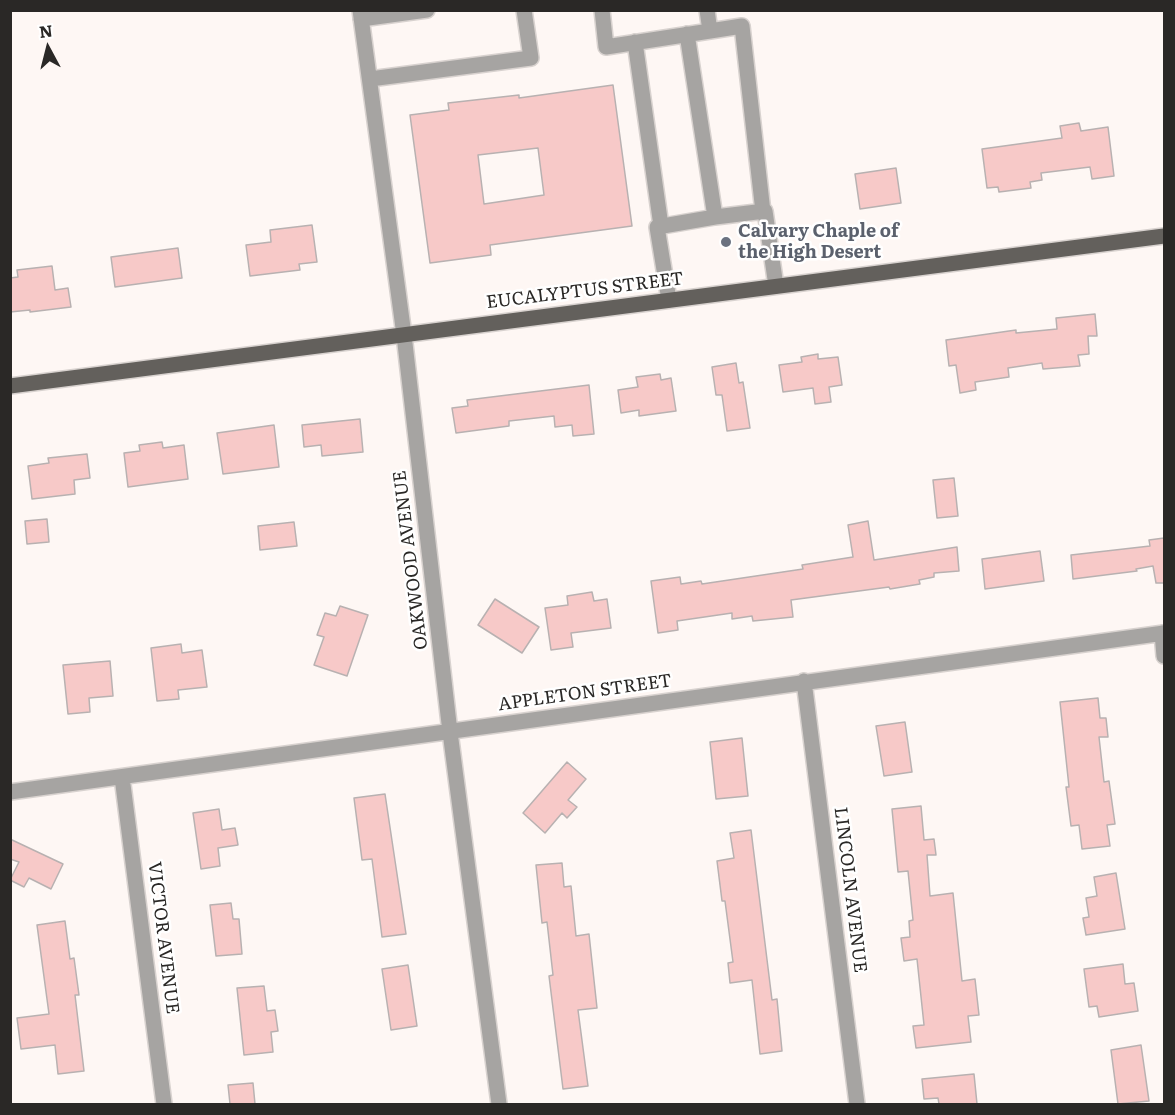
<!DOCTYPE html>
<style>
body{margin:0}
#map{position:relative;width:1175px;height:1115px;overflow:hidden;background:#fef7f4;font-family:Literata,serif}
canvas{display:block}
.frame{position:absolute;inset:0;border:12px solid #2a2826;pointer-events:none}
.north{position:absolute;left:18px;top:18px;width:60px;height:60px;-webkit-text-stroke:4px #fff;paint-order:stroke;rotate:353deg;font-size:16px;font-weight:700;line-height:24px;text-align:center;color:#2a2826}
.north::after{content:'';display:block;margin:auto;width:21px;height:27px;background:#2a2826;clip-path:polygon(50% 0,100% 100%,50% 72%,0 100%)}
</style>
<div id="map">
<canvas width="1175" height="1115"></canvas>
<div class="frame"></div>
<div class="north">N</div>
</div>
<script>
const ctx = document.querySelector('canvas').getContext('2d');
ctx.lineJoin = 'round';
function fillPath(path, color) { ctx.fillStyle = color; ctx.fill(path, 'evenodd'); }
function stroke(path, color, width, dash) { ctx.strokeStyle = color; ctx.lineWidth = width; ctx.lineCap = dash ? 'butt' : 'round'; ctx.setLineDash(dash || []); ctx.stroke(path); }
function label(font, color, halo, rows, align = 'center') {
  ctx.font = font + ' Literata,serif'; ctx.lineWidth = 5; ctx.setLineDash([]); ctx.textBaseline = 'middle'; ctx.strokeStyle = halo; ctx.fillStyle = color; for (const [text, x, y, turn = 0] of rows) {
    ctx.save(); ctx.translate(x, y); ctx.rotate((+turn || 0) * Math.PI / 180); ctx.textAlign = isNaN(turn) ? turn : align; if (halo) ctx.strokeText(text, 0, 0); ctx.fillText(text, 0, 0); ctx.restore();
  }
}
const building = new Path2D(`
 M613 85 632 226 490 245 491 255 430 263 410 115 449 110 448 103 519 95V98ZM538 148 544 195 484 204 478 155Z
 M1079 123 1081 131 1108 127 1114 176 1092 179 1090 167 1041 173 1042 180 1030 182 1031 188 999 192 998 187 987 188 982 149 1062 138 1060 126Z
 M896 168 901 203 860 209 855 174Z
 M312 225 317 262 299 264 300 270 250 276 246 245 271 242 270 230Z
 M178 248 182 278 115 287 111 257Z
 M52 266 55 290 68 288 71 307 30 312V310L10 312V278L18 277 17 270Z
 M1095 314 1097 336H1088L1089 354 1078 355 1080 366 1043 369 1042 363 1008 368 1009 377 975 382 976 390 960 393 956 365 949 366 946 340 1016 330V333L1057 329 1056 318Z
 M818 354V359L838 357 842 385 829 387 831 402 815 404 813 388 783 392 779 365 802 362 801 357Z
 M736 363 739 383 743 382 750 428 727 431 722 395H716L712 367Z
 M660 374 661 380 671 378 676 411 639 416V410L621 413 618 390 638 387 636 377Z
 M589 385 594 434 573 436 572 425 555 427 554 416 509 421V426L456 433 452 408 468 406 467 400Z
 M360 419 363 452 322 456 321 445 304 447 302 425Z
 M274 425 279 467 223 474 217 433Z
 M162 442 163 448 184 445 188 479 128 487 124 453 140 451 139 445Z
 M87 454 90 478 74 480 75 494 32 499 28 466 49 463 48 458Z
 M954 478 958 516 937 518 933 480Z
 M47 519 49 542 27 544 25 521Z
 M868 521 874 560 957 547 959 571 934 573V577L919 580 920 584 890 589 889 587 791 600 793 617 753 621 752 616 732 619V613L677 621 678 630 658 633 651 581 680 577 681 584 701 581 702 584 803 569 802 565 853 557 848 525Z
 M294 522 297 546 260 550 258 526Z
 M1164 538V583H1156L1153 566 1136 569 1137 571 1073 579 1071 555 1150 546 1149 540Z
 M1040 551 1044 581 985 589 982 559Z
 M592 592 594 601 607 599 611 628 571 633 573 647 551 650 545 608 568 605 567 596Z
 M495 599 539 627 522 653 478 625Z
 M340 606 368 615 347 676 314 665 324 637 317 635 325 613 336 616Z
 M181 644 182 653 202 650 207 687 178 690 179 699 157 701 151 648Z
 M110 661 113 696 89 698 90 712 68 714 63 665Z
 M1098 698 1100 718H1106L1108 737H1099L1104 782 1109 781 1115 824 1107 825 1110 846 1082 849 1079 825 1071 826 1066 787H1069L1060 702Z
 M905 722 912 772 884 776 876 726Z
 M742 738 748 796 716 799 710 742Z
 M567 762 586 779 568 800 577 807 567 818 562 813 545 833 523 813Z
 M385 794 406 934 382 937 372 859 362 860 354 798Z
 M921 806 924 840 934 839 936 855H927L930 896 953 893 962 981 975 979 979 1015 968 1016 971 1042 916 1048 913 1026 924 1025 917 959 904 961 901 938 910 937 909 921 913 920 908 871 898 872 892 809Z
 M219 809 222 830 235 828 238 845 218 848 220 866 201 869 193 813Z
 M751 830 772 1000 777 999 782 1051 760 1054 752 980 730 983 728 963 733 962 725 901H722L717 861 734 858 730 833Z
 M10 839 63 864 51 889 29 878 24 887 10 880 19 862 10 859Z
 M562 863 564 887 571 886 576 936 589 934 597 1008 578 1010 588 1086 563 1089 549 976 553 975 547 922 542 923 536 865Z
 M1116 873 1125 929 1086 935 1083 918 1089 917 1086 898 1097 896 1094 877Z
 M231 903 233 919H239L242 954 216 956 210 905Z
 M65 921 70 959 74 958 79 995H75L84 1071 58 1074 55 1045 21 1049 17 1018 49 1014 37 925Z
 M1123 964 1125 984 1134 983 1138 1011 1099 1017 1097 1006 1089 1007 1084 969Z
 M408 965 417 1026 391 1030 382 969Z
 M264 986 267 1011 275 1010 278 1031 271 1032 273 1052 244 1055 237 988Z
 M1141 1045 1149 1101 1118 1104 1111 1050Z
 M974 1074 977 1104H939L938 1098 924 1099 922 1079Z
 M253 1083 255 1104H230L228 1085Z`);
fillPath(building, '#f7c9c8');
stroke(building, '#b8b1b1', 1.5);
const minor = new Path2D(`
 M360 10 404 335 450 732 499 1104
 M602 10 606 47 710 31 707 10
 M361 19 427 10
 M710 31 742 26 763 212
 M687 34 715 217 765 211 776 286
 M635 42 661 226
 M370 79 531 58 524 10
 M669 300 657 227 715 217
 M1162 633 1164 656
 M804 681 857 1104
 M122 777 164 1104
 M10 792 1164 633`);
const major = new Path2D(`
 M10 386 1164 236`);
stroke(minor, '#d8d2cf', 18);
stroke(major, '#d8d2cf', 18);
stroke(minor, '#a6a4a2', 15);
stroke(major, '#63605c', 15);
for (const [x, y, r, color] of [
 [726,242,6,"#6b7280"]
]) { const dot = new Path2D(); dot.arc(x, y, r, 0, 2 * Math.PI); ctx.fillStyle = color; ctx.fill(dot); stroke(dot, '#fff', 2); }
label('bold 18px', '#5b616d', '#fff', [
 ["Calvary Chaple of",738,232],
 ["the High Desert",738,253]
], 'left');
label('18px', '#2a2826', '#fff', [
 ["EUCALYPTUS STREET",585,291,-7],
 ["OAKWOOD AVENUE",411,560,-97],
 ["APPLETON STREET",585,693,-8],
 ["LINCOLN AVENUE",850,890,83],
 ["VICTOR AVENUE",163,938,83]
]);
</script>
